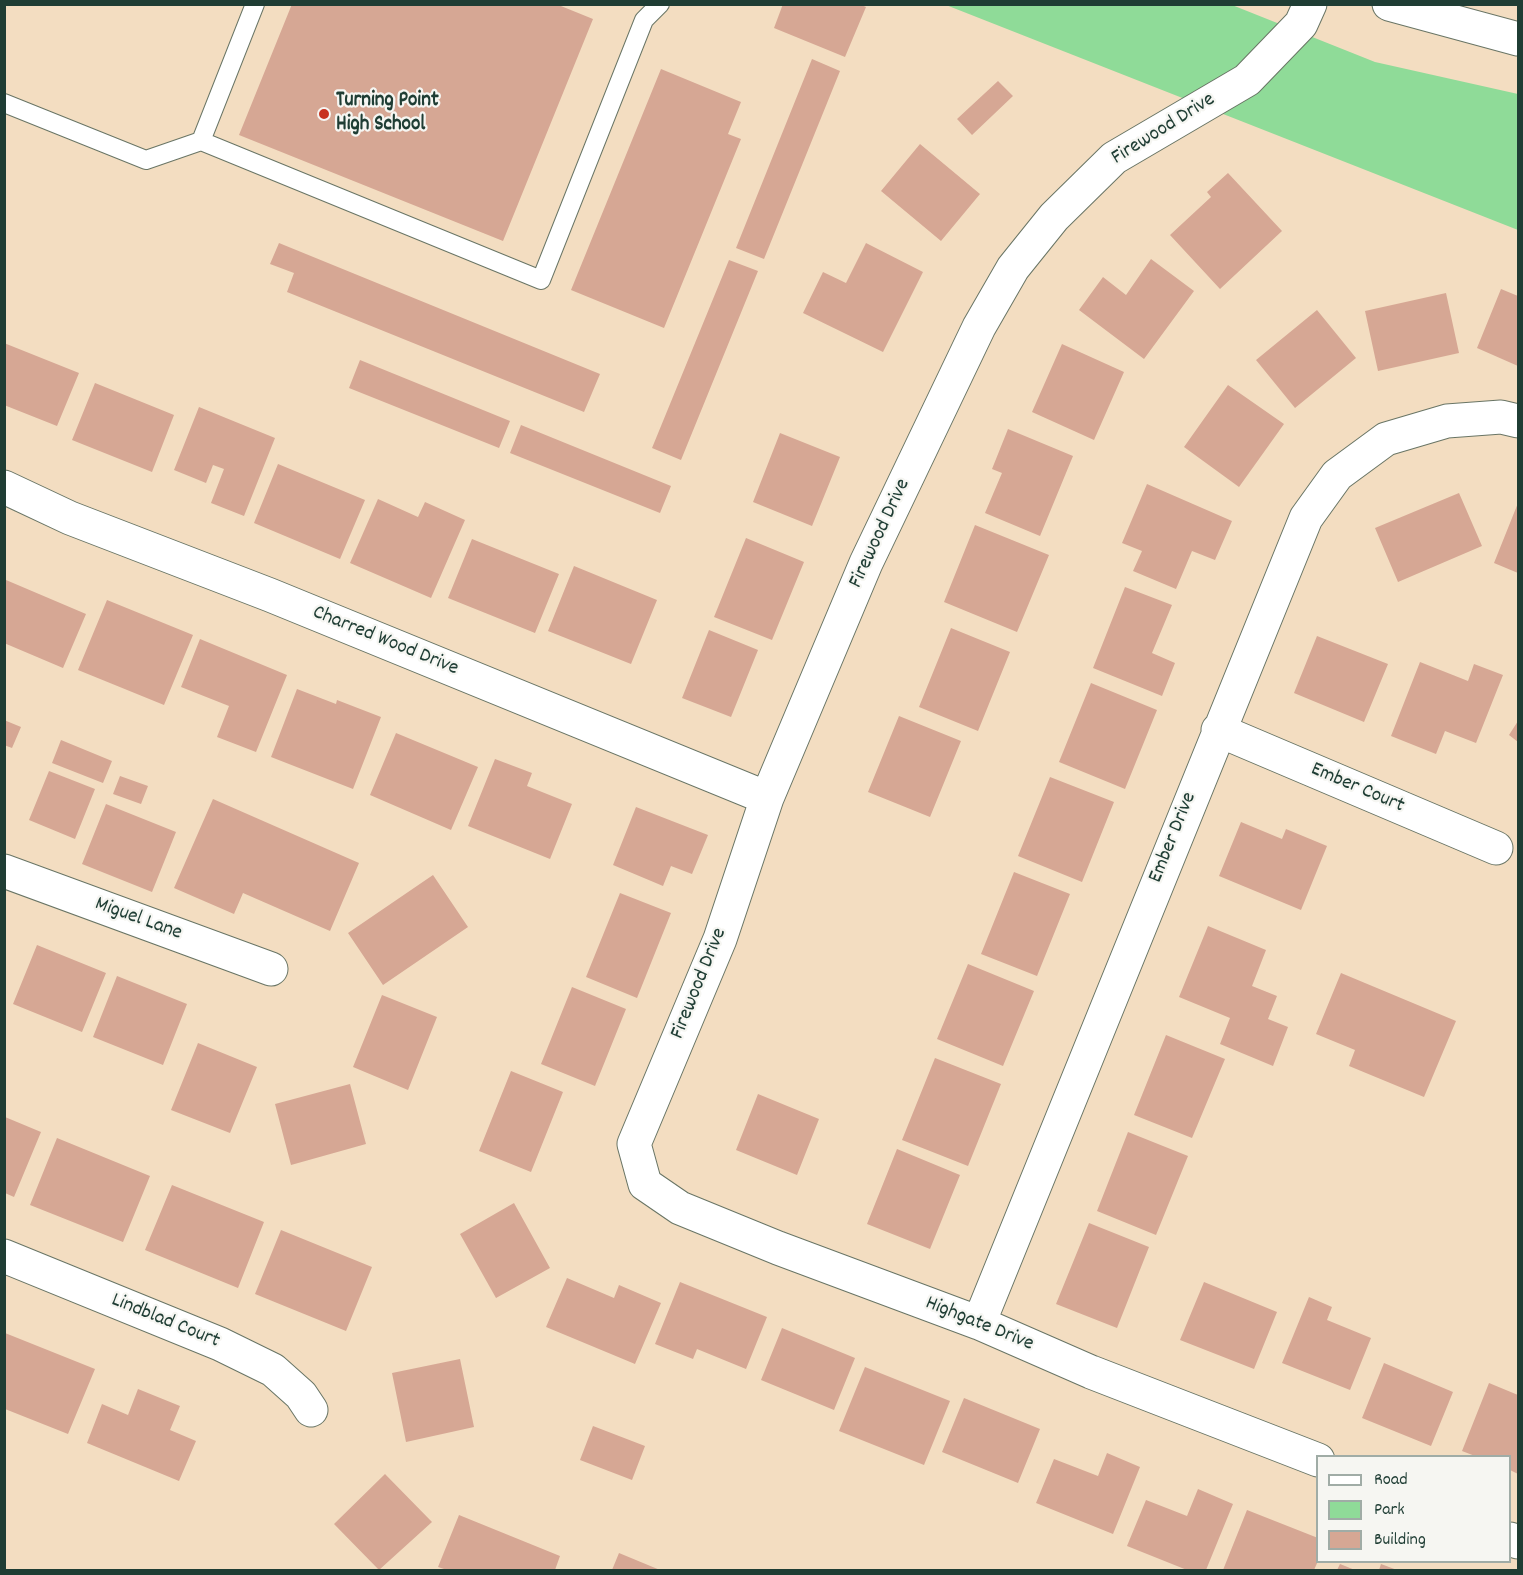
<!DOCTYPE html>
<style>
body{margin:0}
#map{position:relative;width:1523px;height:1575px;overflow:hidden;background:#f3ddc1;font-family:Dekko,sans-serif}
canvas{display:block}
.frame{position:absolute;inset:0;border:6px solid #1f3d34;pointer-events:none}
.legend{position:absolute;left:1316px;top:1455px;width:195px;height:108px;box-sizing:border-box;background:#f6f6f2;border:2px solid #a0aca6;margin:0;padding:8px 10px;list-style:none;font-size:18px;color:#1f3d34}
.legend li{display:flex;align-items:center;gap:12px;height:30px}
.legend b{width:30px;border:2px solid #a0aca6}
</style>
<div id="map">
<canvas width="1523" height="1575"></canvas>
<div class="frame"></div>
<ul class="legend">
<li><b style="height:8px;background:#fff"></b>Road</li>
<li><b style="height:16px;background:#8fdb98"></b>Park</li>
<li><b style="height:16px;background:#d6a794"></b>Building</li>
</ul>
</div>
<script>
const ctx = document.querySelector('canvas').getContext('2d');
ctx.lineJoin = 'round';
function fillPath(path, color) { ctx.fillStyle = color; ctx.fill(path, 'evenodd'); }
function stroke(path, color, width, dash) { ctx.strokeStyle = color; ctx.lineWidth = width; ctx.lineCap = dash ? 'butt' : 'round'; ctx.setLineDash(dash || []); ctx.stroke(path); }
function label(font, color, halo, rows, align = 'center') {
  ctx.font = font + ' Dekko,sans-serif'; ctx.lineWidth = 4.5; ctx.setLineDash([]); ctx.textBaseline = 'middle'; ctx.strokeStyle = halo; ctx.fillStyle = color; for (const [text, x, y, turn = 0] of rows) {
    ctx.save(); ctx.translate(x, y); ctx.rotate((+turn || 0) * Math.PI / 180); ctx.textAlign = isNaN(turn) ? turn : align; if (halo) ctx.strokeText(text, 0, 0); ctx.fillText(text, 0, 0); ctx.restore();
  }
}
fillPath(new Path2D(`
 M946 5H1232L1375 62 1518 94V230Z`), '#8fdb98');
fillPath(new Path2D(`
 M292 4H556L593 19 503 241 239 135Z
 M783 4H859L866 7 845 57 774 28Z
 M812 59 840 71 764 259 736 248Z
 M661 69 741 102 728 134 741 139 664 328 571 290Z
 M998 81 1013 96 972 135 957 119Z
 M920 144 980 194 941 241 881 191Z
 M1228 173 1282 231 1220 289 1170 235 1211 197 1207 192Z
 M279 243 600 374 584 412 287 292 294 273 270 264Z
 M866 243 923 272 883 352 803 313 823 272 846 283Z
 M1151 259 1194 291 1144 359 1079 310 1103 277 1126 295Z
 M729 260 758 271 681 460 652 448Z
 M1501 289 1518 296V366L1477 348Z
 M1446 293 1459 353 1378 371 1365 311Z
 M1317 310 1356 358 1295 408 1256 360Z
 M4 343 79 373 57 426 4 405Z
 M1062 344 1124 372 1094 440 1032 412Z
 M360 360 510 421 499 448 349 388Z
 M95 383 174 415 152 472 72 440Z
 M1228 385 1284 424 1239 487 1184 447Z
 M199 407 275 438 244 516 211 503 224 469 213 465 206 483 174 470Z
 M521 425 671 486 660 513 510 453Z
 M1008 429 1073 456 1040 536 985 513 1002 473 992 469Z
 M780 433 840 457 812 526 753 502Z
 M278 464 365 500 340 559 254 523Z
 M1147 484 1232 521 1215 560 1192 551 1176 589 1133 571 1142 551 1122 543Z
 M1459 493 1482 546 1398 582 1375 528Z
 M378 499 418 517 425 502 465 520 431 598 350 563Z
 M1518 503V573L1494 563Z
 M975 525 1049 555 1017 632 944 602Z
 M746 538 804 562 772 640 714 617Z
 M472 539 559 574 535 633 448 598Z
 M574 566 657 600 631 664 548 631Z
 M6 580 86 614 63 668 4 643Z
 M1125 587 1172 605 1152 653 1175 663 1162 696 1093 668Z
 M107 600 193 635 164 705 78 670Z
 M951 628 1010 652 978 731 919 707Z
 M709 630 758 650 731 717 682 698Z
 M1317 636 1388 664 1364 722 1294 693Z
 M200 639 287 675 256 752 217 737 229 706 181 687Z
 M1420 662 1468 681 1474 664 1503 675 1476 743 1445 731 1436 754 1391 736Z
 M1091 683 1157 710 1125 789 1059 762Z
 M297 689 336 704 337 700 381 717 353 789 271 757Z
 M899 716 961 741 930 817 868 792Z
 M4 720 21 727 12 748 4 745Z
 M1518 721V742L1509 735Z
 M396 733 478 767 451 830 370 795Z
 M61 740 112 761 103 783 52 763Z
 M495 759 532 773 527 786 572 804 550 859 468 826Z
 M49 771 95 789 75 839 29 820Z
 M120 776 148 786 141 804 113 794Z
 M1050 777 1114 802 1082 882 1018 856Z
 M213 799 359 863 330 931 243 893 234 914 174 888Z
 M106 804 176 832 152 892 82 864Z
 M636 807 708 835 692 874 671 866 663 886 613 865Z
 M1241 822 1282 839 1286 829 1327 846 1301 910 1219 876Z
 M1014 872 1070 894 1037 976 981 954Z
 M433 875 468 927 383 985 348 933Z
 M620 893 671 913 637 998 586 977Z
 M1208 926 1266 950 1252 986 1277 996 1268 1019 1288 1027 1273 1066 1220 1044 1230 1018 1179 997Z
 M37 945 106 973 82 1032 13 1004Z
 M968 964 1034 991 1003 1066 937 1039Z
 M1341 973 1456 1021 1424 1097 1349 1066 1355 1050 1316 1034Z
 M117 976 187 1004 163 1065 93 1037Z
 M572 987 626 1009 595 1086 541 1064Z
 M382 995 437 1017 408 1090 353 1067Z
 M1166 1035 1225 1059 1192 1138 1134 1115Z
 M198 1043 257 1067 230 1133 171 1110Z
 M935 1058 1001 1084 968 1166 902 1140Z
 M511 1071 563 1092 531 1172 479 1151Z
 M350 1084 366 1144 291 1165 275 1104Z
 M758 1094 819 1119 797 1175 736 1150Z
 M5 1117 41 1132 14 1197 5 1193Z
 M1128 1132 1188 1156 1156 1235 1097 1211Z
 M57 1138 150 1176 123 1242 30 1205Z
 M897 1149 960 1175 930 1249 867 1224Z
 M172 1185 264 1222 238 1288 145 1250Z
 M514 1203 550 1268 496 1298 460 1234Z
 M1089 1223 1149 1247 1117 1328 1056 1304Z
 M281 1230 372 1267 346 1331 255 1294Z
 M567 1278 614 1298 619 1285 661 1303 635 1364 546 1327Z
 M680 1282 767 1317 746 1369 697 1349 693 1359 655 1344Z
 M1204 1282 1277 1312 1254 1369 1180 1340Z
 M1309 1297 1332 1307 1327 1320 1371 1338 1350 1390 1282 1363Z
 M782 1328 855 1358 834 1410 761 1380Z
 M5 1333 95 1369 68 1434 5 1409Z
 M460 1359 474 1427 406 1442 392 1373Z
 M1384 1363 1453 1392 1431 1446 1362 1418Z
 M865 1367 950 1401 924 1465 839 1431Z
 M1489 1383 1518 1395V1474L1510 1470V1456H1475L1462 1451Z
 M138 1389 180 1406 170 1430 196 1441 179 1481 87 1443 102 1404 128 1415Z
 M964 1398 1040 1429 1018 1483 942 1452Z
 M593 1426 645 1446 632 1480 580 1460Z
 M1107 1453 1140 1467 1113 1534 1036 1503 1054 1459 1098 1476Z
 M385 1474 432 1522 379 1570 334 1524Z
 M1198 1489 1233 1504 1206 1570H1187L1127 1546 1146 1500 1187 1516Z
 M1247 1510 1318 1538V1561L1314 1570H1223Z
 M459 1515 560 1556 555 1570H447L438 1567Z
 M619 1553 660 1570H612Z
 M1340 1564 1355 1570H1337Z
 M1381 1564 1397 1570H1379Z`), '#d6a794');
const service = new Path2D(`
 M255 4 201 141 541 280 644 20 660 4
 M4 103 146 160 201 141`);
const minor = new Path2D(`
 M1310 4 1301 24 1247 80 1114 158 1054 217 1013 268 979 327 866 563 767 798 720 939 634 1144 645 1184 680 1208 778 1248 979 1323 1091 1372 1318 1460
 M4 487 70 518 270 595 767 798
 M1218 730 1496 848
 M4 871 271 969
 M4 1256 220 1344 273 1370 301 1395 311 1410
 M979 1323 1306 518 1337 475 1386 439 1447 421 1501 417 1518 421
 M1510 1539 1518 1542`);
const secondary = new Path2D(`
 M1389 4 1518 39`);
stroke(service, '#697565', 20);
stroke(minor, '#697565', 35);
stroke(secondary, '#697565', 35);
stroke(service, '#fff', 18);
stroke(minor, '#fff', 33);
stroke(secondary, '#fff', 33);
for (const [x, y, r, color] of [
 [324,114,6,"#c8321e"]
]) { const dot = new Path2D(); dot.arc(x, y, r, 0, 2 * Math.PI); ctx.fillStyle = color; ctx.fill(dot); stroke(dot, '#f6f6f2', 2); }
label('bold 21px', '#1f3d34', '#f6f6f2', [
 ["Turning Point",336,102],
 ["High School",336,126]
], 'left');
label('21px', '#1f3d34', '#f6f6f2', [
 ["Firewood Drive",1164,130,-32],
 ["Firewood Drive",881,534,-65],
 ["Charred Wood Drive",385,642,22],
 ["Ember Court",1357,789,23],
 ["Ember Drive",1174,838,-68],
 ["Miguel Lane",138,920,20],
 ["Firewood Drive",700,984,-68],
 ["Lindblad Court",165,1322,22],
 ["Highgate Drive",979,1325,22]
]);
</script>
